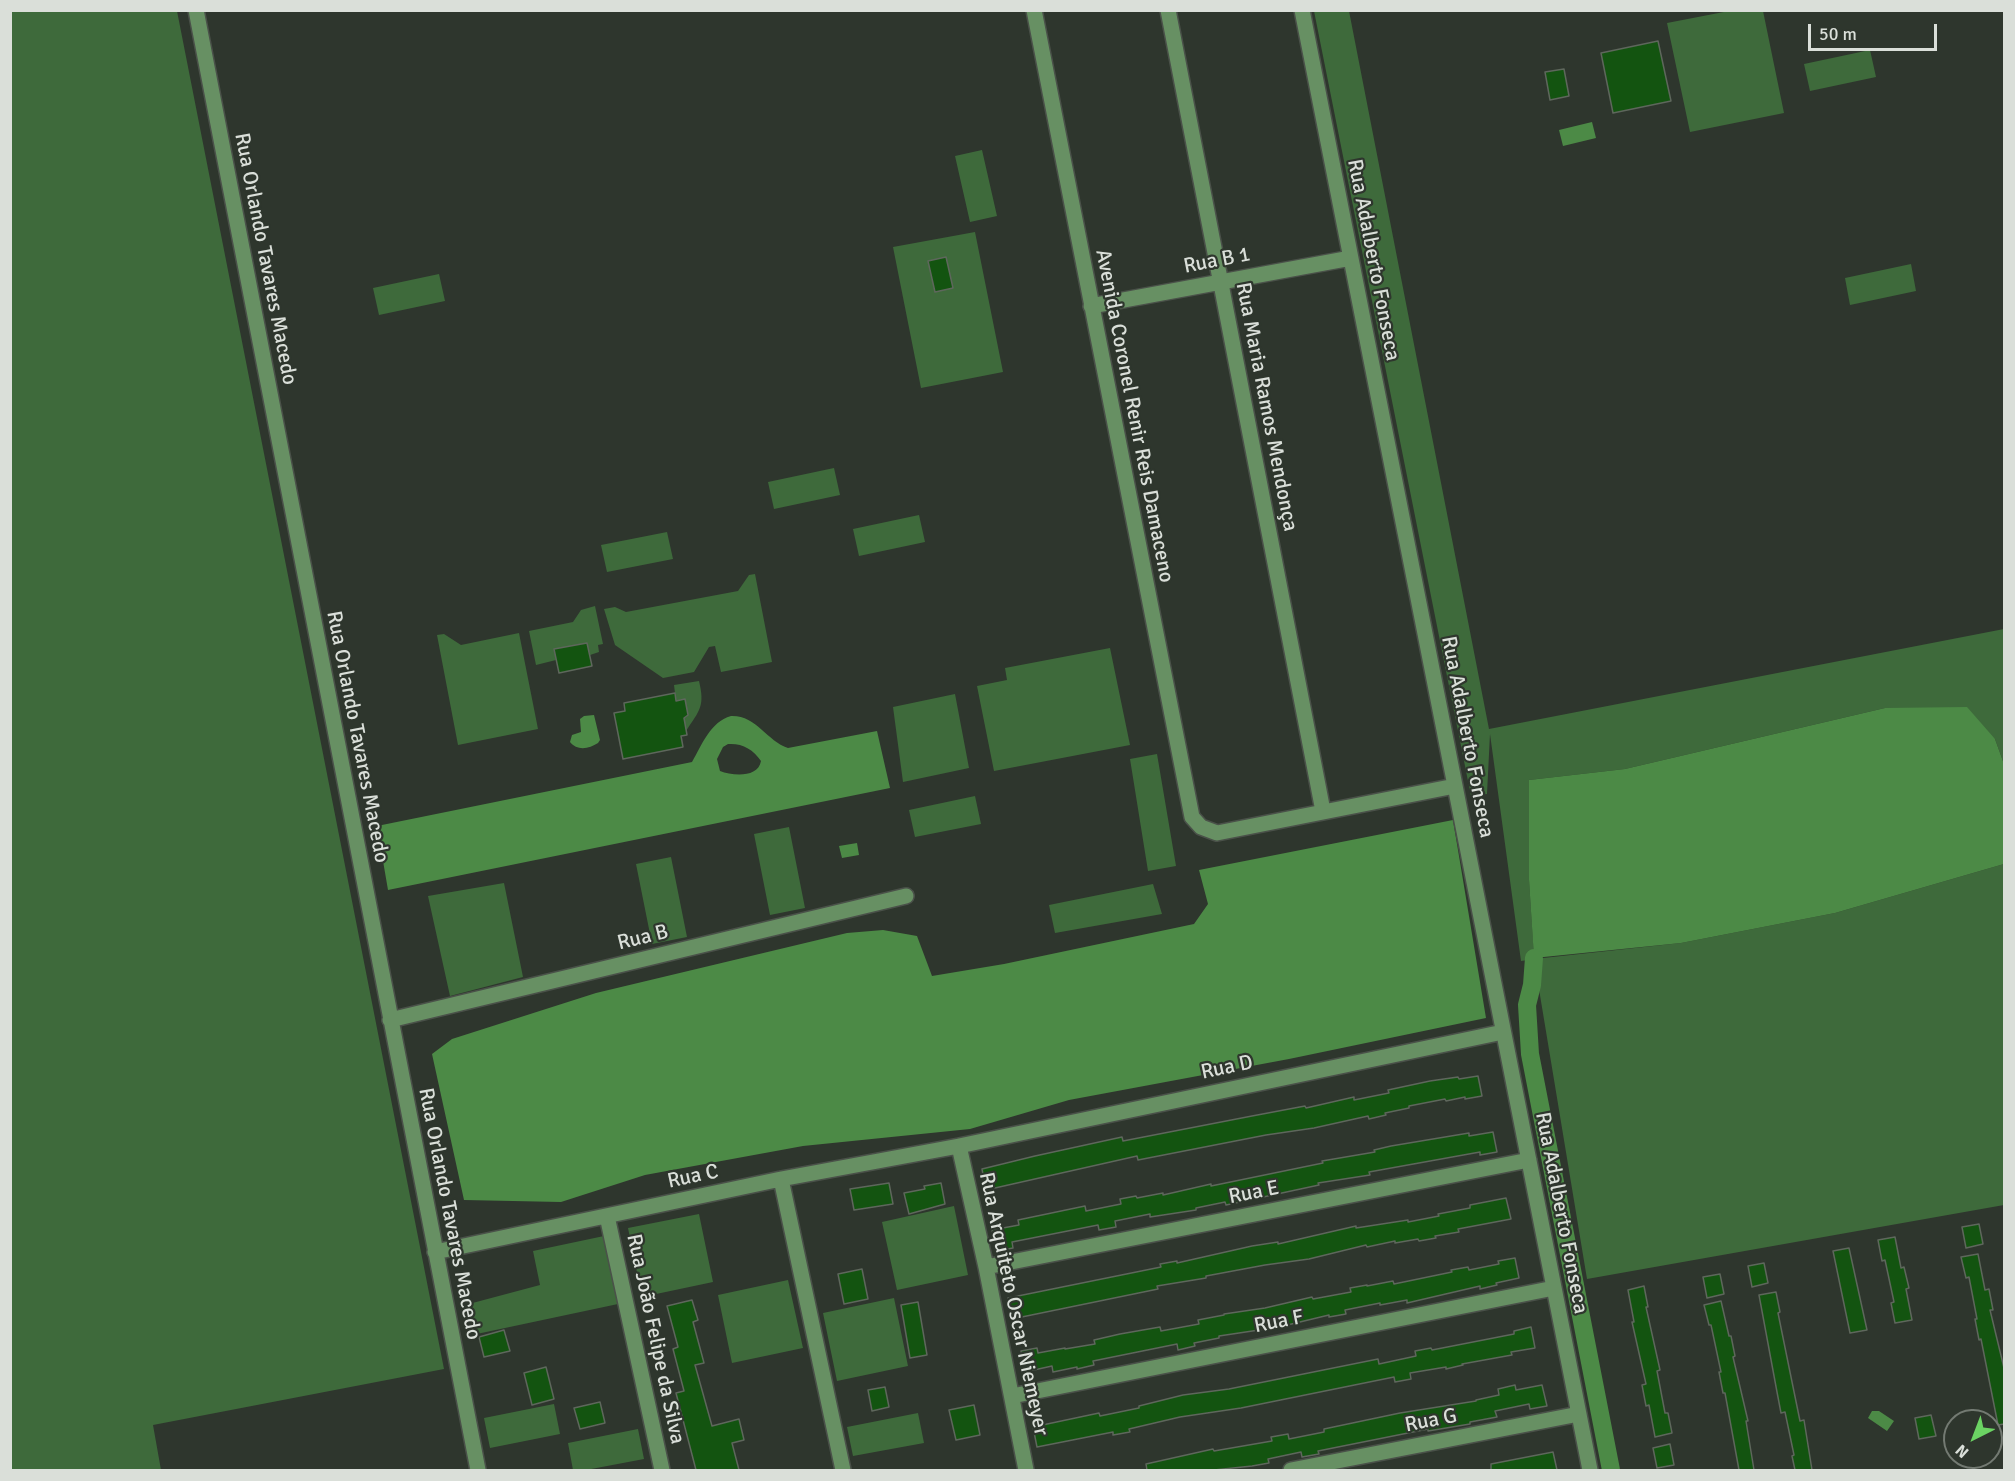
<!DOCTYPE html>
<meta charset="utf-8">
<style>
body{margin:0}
#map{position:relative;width:2015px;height:1481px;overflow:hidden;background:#2e362d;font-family:Signika,sans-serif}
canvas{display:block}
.frame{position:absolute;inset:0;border:12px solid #dadfd9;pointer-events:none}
.north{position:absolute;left:1943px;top:1409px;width:60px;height:60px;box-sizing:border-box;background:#2e362d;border:2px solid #737a72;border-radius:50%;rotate:222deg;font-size:16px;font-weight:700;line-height:24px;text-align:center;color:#dadfd9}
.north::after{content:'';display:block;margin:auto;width:21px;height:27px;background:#6bd363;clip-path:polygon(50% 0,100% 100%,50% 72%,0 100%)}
.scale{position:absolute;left:1808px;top:24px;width:129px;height:27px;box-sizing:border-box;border:3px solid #dadfd9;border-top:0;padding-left:8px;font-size:18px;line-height:21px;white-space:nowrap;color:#dadfd9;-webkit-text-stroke:4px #2e362d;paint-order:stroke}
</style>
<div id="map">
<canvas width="2015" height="1481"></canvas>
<div class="frame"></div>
<div class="north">N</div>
<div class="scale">50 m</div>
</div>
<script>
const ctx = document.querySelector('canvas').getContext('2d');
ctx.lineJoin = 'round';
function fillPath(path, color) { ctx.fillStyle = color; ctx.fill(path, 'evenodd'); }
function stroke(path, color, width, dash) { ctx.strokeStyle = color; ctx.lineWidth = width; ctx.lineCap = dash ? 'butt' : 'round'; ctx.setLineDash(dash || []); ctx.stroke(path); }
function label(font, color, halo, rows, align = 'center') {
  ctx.font = font + ' Signika,sans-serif'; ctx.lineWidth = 4.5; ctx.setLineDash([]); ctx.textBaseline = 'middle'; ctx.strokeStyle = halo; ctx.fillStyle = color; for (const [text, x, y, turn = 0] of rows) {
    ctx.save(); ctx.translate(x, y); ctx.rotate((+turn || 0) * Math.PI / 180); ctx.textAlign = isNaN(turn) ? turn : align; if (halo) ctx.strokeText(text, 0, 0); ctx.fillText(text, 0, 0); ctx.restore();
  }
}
fillPath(new Path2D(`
 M10 11H177L444 1369 153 1425 161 1470H11Z
 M1314 11H1349L1489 729 2004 629V764L1995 739 1885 708 1625 769 1529 780V880L1534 956 1528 960 1521 961 1490 734 1487 794 1471 796Z
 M1729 11H1763L1784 113 1690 132 1667 23Z
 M1870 50 1876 77 1810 91 1804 64Z
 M982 150 997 216 970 222 955 156Z
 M975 232 1003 372 921 388 893 247Z
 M1911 264 1916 291 1850 305 1845 278Z
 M439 274 445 301 379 315 373 288Z
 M834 468 840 495 774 509 768 482Z
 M919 515 925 542 859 556 853 529Z
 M667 532 673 559 607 572 601 545Z
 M755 574 772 662 721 672 715 646 709 647 694 672 663 678 615 645 604 609 615 607 626 612 738 591 749 575Z
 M595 606 603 644 598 645 599 652 590 655 587 643 555 649 556 660 536 665 529 631 573 622 581 610Z
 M519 633 538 729 458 745 437 635 444 634 461 645Z
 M1110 648 1130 745 994 771 977 686 1007 680 1005 668Z
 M699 681C705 706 700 710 686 731L684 718 688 715 684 699 676 701 674 685Z
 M955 694 969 768 903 782 893 707Z
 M1157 754 1176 866 1148 871 1130 759Z
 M975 796 981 824 915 837 909 810Z
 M789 827 805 908 770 915 754 834Z
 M671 857 687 937 652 944 636 864Z
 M2004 864V1205L1587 1279 1534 959 1681 943 1835 913Z
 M504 883 523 977 450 996 428 896Z
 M1153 884 1162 914 1055 933 1049 905Z
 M954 1206 968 1275 897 1290 882 1222Z
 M699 1214 713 1282 642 1297 628 1228Z
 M604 1236 618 1304 472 1335 465 1305 540 1285 533 1251Z
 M788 1280 803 1348 732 1363 718 1295Z
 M894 1298 908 1366 837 1381 823 1313Z
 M554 1404 560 1434 490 1448 484 1418Z
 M918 1413 924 1443 853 1456 847 1427Z
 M638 1429 644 1459 586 1470H573L568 1443Z`), '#3e6a3b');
fillPath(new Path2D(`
 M1592 122 1596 138 1563 146 1559 130Z
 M1967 707 1995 739 2004 764V864L1835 913 1681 943 1534 958 1529 880V780L1625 769 1885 708Z
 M594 715 600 740 598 743C589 749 577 751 570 742L572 735 581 732 580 719 584 716Z
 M731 716C756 715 767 741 788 748L877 731 890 788 388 890 377 826 692 762C702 745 710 722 731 716ZM728 744C742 743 753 749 761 761 758 778 733 776 720 771L717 759 723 747Z
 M1453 820 1486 1018 1289 1059 1069 1100 970 1129 803 1146 645 1175 561 1202 464 1200 432 1054 452 1039 596 993 847 933 883 930 917 936 932 976 1004 964 1194 924 1208 904 1199 870Z
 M857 843 859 855 842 858 839 846Z
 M1872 1411H1879L1894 1421 1887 1431 1868 1418Z`), '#4c8a46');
stroke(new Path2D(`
 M1534 958 1532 985 1527 1005 1530 1054 1611 1470`), '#4c8a46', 18);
const building = new Path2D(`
 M1658 41 1671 101 1613 113 1601 53Z
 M1564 69 1569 96 1550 100 1545 72Z
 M946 257 953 288 935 292 928 261Z
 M587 643 592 666 559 673 554 649Z
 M675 693 676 701 685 699 688 715 684 718 687 735 681 736 683 747 623 759 614 713 625 711 624 703Z
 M1478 1076 1482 1096 1465 1099V1097L1446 1101 1445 1099 1409 1106V1108L1385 1113 1386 1115 1369 1119 1368 1116 1314 1128 1266 1135 1138 1160 1137 1156 986 1190 982 1169 1035 1156 1122 1137 1123 1141 1252 1116 1305 1106 1306 1108 1354 1097V1100L1389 1093 1388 1090 1430 1081 1458 1077 1459 1079Z
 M1493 1132 1497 1152 1480 1155V1152L1369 1172 1370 1175 1318 1183 1319 1185 1226 1205 1225 1202 1196 1208V1210L1150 1217V1214L1115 1221 1116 1227 1099 1230 1098 1225 1012 1242 1013 1248 996 1251 992 1230 1019 1225 1018 1220 1085 1206 1086 1211 1121 1204 1120 1199 1136 1196 1137 1198 1163 1193V1195L1211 1184V1186L1323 1163 1322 1161 1375 1152 1374 1150 1391 1146 1469 1133V1136Z
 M889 1183 893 1204 854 1210 850 1189Z
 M941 1183 945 1204 909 1214 904 1193 925 1189 924 1186Z
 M1506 1198 1511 1219 1458 1229 1459 1232 1435 1236 1436 1238 1419 1241 1418 1239 1395 1243V1241L1367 1247 1366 1245 1309 1259 1265 1265 1206 1276V1278L1157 1286 1158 1289 1012 1319 1008 1298 1161 1267 1160 1264 1177 1261V1263L1252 1246 1278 1242V1244L1356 1226V1228L1408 1220V1222L1439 1216 1438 1214 1470 1208V1205Z
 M1979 1224 1983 1244 1966 1248 1962 1227Z
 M1895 1237 1901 1268 1904 1267 1909 1288 1906 1289 1912 1320 1895 1323 1891 1303 1894 1302 1885 1260 1882 1261 1878 1240Z
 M1849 1248 1867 1330 1850 1333 1833 1251Z
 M1978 1254 1985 1290 1989 1289 1993 1310H1990L2004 1368V1424L1998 1425 1981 1339 1979 1340 1975 1319H1977L1969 1277 1966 1278 1961 1257Z
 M1515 1258 1519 1278 1496 1283 1497 1285 1480 1289V1286L1407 1303V1300L1380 1305V1303L1345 1310 1346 1314 1329 1317V1315L1279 1327 1219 1336V1338L1194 1343 1195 1346 1178 1350 1177 1344 1093 1361 1094 1365 1077 1369V1367L1053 1372 1052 1366 1025 1372 1021 1351 1037 1348 1038 1353 1065 1348V1349L1095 1344 1094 1340 1120 1334 1160 1327 1161 1331 1199 1324 1198 1320 1224 1315V1314L1265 1308 1312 1297 1313 1299 1351 1292 1350 1288 1367 1285V1286L1393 1281 1394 1284 1452 1272 1451 1270 1468 1267 1469 1270 1499 1264 1498 1261Z
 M1764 1263 1768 1283 1752 1287 1748 1266Z
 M862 1269 868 1299 844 1304 838 1274Z
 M1720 1274 1724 1294 1707 1298 1703 1277Z
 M1644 1286 1648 1307H1646L1660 1370 1657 1371 1665 1413H1668L1672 1433 1655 1437 1649 1405 1646 1406 1642 1385 1646 1384 1632 1322H1634L1628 1290Z
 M1776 1292 1780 1312 1778 1313 1791 1377 1800 1421 1804 1420 1812 1470H1795L1792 1456 1794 1455 1785 1412 1781 1413 1777 1392 1759 1295Z
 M692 1300 698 1320 693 1322 704 1363 695 1365 712 1426 739 1419 744 1440 732 1443 739 1470H696L676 1393 684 1391 673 1349 678 1347 667 1306Z
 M1721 1301 1729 1336H1731L1735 1356 1733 1357 1748 1421H1746L1754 1470H1739L1725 1393H1723L1719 1372H1721L1711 1325H1709L1704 1305Z
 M918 1302 927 1355 910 1358 901 1305Z
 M1531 1327 1535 1348 1511 1352 1512 1355 1462 1364 1463 1365 1446 1369V1367L1410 1373 1411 1379 1395 1382 1394 1377 1241 1408 1180 1417 1129 1429 1130 1432 1113 1435V1432L1037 1447 1033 1427 1099 1413 1100 1416 1139 1408V1406L1183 1395 1229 1389 1378 1359 1379 1364 1416 1356 1415 1351 1431 1348 1432 1350 1514 1334V1331Z
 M504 1330 510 1351 484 1357 479 1337Z
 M546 1367 554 1399 532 1405 524 1373Z
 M1515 1385 1516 1390 1542 1385 1547 1406 1530 1409 1529 1404 1495 1411 1497 1417 1470 1422V1424L1428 1431V1429L1318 1451 1319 1454 1302 1457 1301 1452 1268 1459 1269 1463 1252 1466 1214 1470H1147L1146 1464 1213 1449 1214 1451 1272 1441 1271 1437 1288 1434 1289 1439 1324 1432V1429L1400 1413 1476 1401V1400L1499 1395 1498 1389Z
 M885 1387 889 1407 872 1411 868 1390Z
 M600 1402 605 1423 580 1429 574 1408Z
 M974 1405 980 1435 956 1440 949 1410Z
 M1931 1415 1936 1436 1919 1439 1915 1418Z
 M1670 1444 1674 1465 1657 1468 1653 1448Z
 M1553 1452 1557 1470H1491V1464Z`);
fillPath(building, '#135410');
stroke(building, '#5e675c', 1.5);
const minor = new Path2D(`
 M196 10 478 1470
 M1034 10 1192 817 1201 827 1217 833 1455 786
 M1168 10 1323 811
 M1302 10 1590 1470
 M1091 306 1351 258
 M390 1020 906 896
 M959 1146 986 1267 1026 1470
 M781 1179 843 1470
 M607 1216 662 1470
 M435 1252 781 1179 959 1146 1503 1032
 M986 1267 1529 1160
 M1012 1396 1554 1288
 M1291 1470 1579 1414`);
stroke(minor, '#4a5149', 18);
stroke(minor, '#679063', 15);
label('21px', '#dadfd9', '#2e362d', [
 ["Rua Orlando Tavares Macedo",265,259,79],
 ["Rua Adalberto Fonseca",1373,260,79],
 ["Rua B 1",1217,261,-11],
 ["Rua Maria Ramos Mendonça",1266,407,79],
 ["Avenida Coronel Renir Reis Damaceno",1134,416,79],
 ["Rua Orlando Tavares Macedo",357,737,79],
 ["Rua Adalberto Fonseca",1467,737,79],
 ["Rua B",643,938,-14],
 ["Rua D",1227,1068,-12],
 ["Rua C",693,1177,-12],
 ["Rua E",1254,1193,-11],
 ["Rua Adalberto Fonseca",1561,1213,79],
 ["Rua Orlando Tavares Macedo",449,1214,79],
 ["Rua Arquiteto Oscar Niemeyer",1013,1304,78],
 ["Rua F",1279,1322,-11],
 ["Rua João Felipe da Silva",655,1339,78],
 ["Rua G",1431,1421,-11]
]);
</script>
